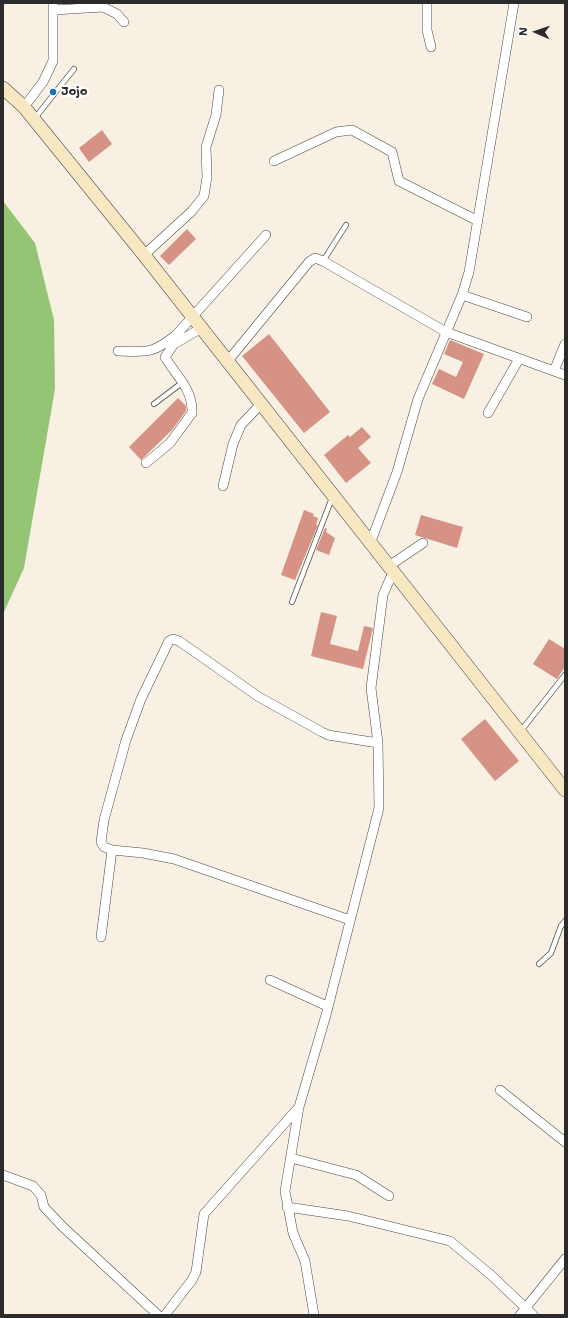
<!DOCTYPE html>
<style>
body{margin:0}
#map{position:relative;width:568px;height:1318px;overflow:hidden;background:#f8f0e2;font-family:"Shantell Sans",sans-serif}
canvas{display:block}
.frame{position:absolute;inset:0;border:4px solid #2b2b2b;pointer-events:none}
.north{position:absolute;left:516px;top:12px;width:40px;height:40px;-webkit-text-stroke:3px #fff;paint-order:stroke;rotate:272deg;font-size:11px;font-weight:700;line-height:16px;text-align:center;color:#2b2b2b}
.north::after{content:'';display:block;margin:auto;width:14px;height:18px;background:#2b2b2b;clip-path:polygon(50% 0,100% 100%,50% 72%,0 100%)}
</style>
<div id="map">
<canvas width="568" height="1318"></canvas>
<div class="frame"></div>
<div class="north">N</div>
</div>
<script>
const ctx = document.querySelector('canvas').getContext('2d');
ctx.lineJoin = 'round';
function fillPath(path, color) { ctx.fillStyle = color; ctx.fill(path, 'evenodd'); }
function stroke(path, color, width, dash) { ctx.strokeStyle = color; ctx.lineWidth = width; ctx.lineCap = dash ? 'butt' : 'round'; ctx.setLineDash(dash || []); ctx.stroke(path); }
function label(font, color, halo, rows, align = 'center') {
  ctx.font = font + ' "Shantell Sans",sans-serif'; ctx.lineWidth = 4; ctx.setLineDash([]); ctx.textBaseline = 'middle'; ctx.strokeStyle = halo; ctx.fillStyle = color; for (const [text, x, y, turn = 0] of rows) {
    ctx.save(); ctx.translate(x, y); ctx.rotate((+turn || 0) * Math.PI / 180); ctx.textAlign = isNaN(turn) ? turn : align; if (halo) ctx.strokeText(text, 0, 0); ctx.fillText(text, 0, 0); ctx.restore();
  }
}
fillPath(new Path2D(`
 M3 201 35 243 54 320 55 389 24 568 3 614Z`), '#94c575');
fillPath(new Path2D(`
 M102 130 112 144 89 162 79 148Z
 M187 229 196 239 169 265 160 256Z
 M269 334 330 412 304 433 242 356Z
 M450 340 484 354 464 399 432 384 439 369 456 377 463 362 444 354Z
 M178 398 186 406V411L172 430 141 460 129 447Z
 M362 427 371 437 358 448 371 463 346 483 324 455 348 435 350 437Z
 M304 510 314 514 313 516 318 518 316 525H318L295 580 281 575Z
 M421 515 463 527 457 548 415 535Z
 M325 528 327 529 326 532 335 538 329 555 316 550Z
 M321 612 337 616 330 644 358 651 364 626 373 628 363 669 311 656Z
 M549 639 565 649V667L557 679 533 664Z
 M485 719 519 761 495 781 461 739Z`), '#d69385');
const lane = new Path2D(`
 M35 118 74 69
 M323 261 346 225
 M154 404 183 382
 M292 602 332 498
 M520 732 565 675
 M539 964 551 953 561 926 565 921`);
const street = new Path2D(`
 M427 3V30L431 47
 M54 10 103 7 117 14 124 22
 M24 107 43 82 53 61V3
 M274 161 336 132 352 130 392 152 399 181 478 221
 M144 255 192 211 204 196 207 177 206 147 216 115 219 90
 M462 295 527 317
 M118 351C148 352 152 354 176 335L266 235
 M227 362 309 262 315 258 323 261 446 332 565 375
 M554 371 565 344
 M488 413 519 359
 M146 463 170 443 192 413C193 389 176 376 165 357L174 344 200 329
 M223 486 233 444 241 425 260 405
 M370 544 397 472 418 399 462 295 469 272 514 3
 M389 566 423 543
 M350 920 174 859 143 853 112 850 104 847 101 842 104 820 126 740 141 699 169 641 173 639 179 641 259 697 322 732 328 735 378 743
 M101 937 112 850
 M270 980 327 1006
 M500 1090 565 1142
 M291 1158 356 1175 389 1196
 M3 1175 33 1186 41 1195 44 1207 63 1227 158 1315
 M287 1207 348 1216 450 1241 491 1275 533 1315
 M165 1315 192 1280 196 1272 204 1214 299 1107
 M314 1315 305 1261 293 1233 285 1191 299 1107 326 1015 379 808 378 743 371 688 383 595 393 572
 M520 1315 565 1259`);
const secondary = new Path2D(`
 M3 88 24 107 144 255 565 790`);
stroke(lane, '#4a4946', 6);
stroke(street, '#4a4946', 10);
stroke(secondary, '#4a4946', 14);
stroke(lane, '#fff', 4.5);
stroke(street, '#fff', 9);
stroke(secondary, '#f7e8c3', 13);
for (const [x, y, r, color] of [
 [53,92,4,"#1f6fb2"]
]) { const dot = new Path2D(); dot.arc(x, y, r, 0, 2 * Math.PI); ctx.fillStyle = color; ctx.fill(dot); stroke(dot, '#fff', 1.5); }
label('bold 12px', '#2b2b2b', '#fff', [
 ["Jojo",61,92]
], 'left');
</script>
